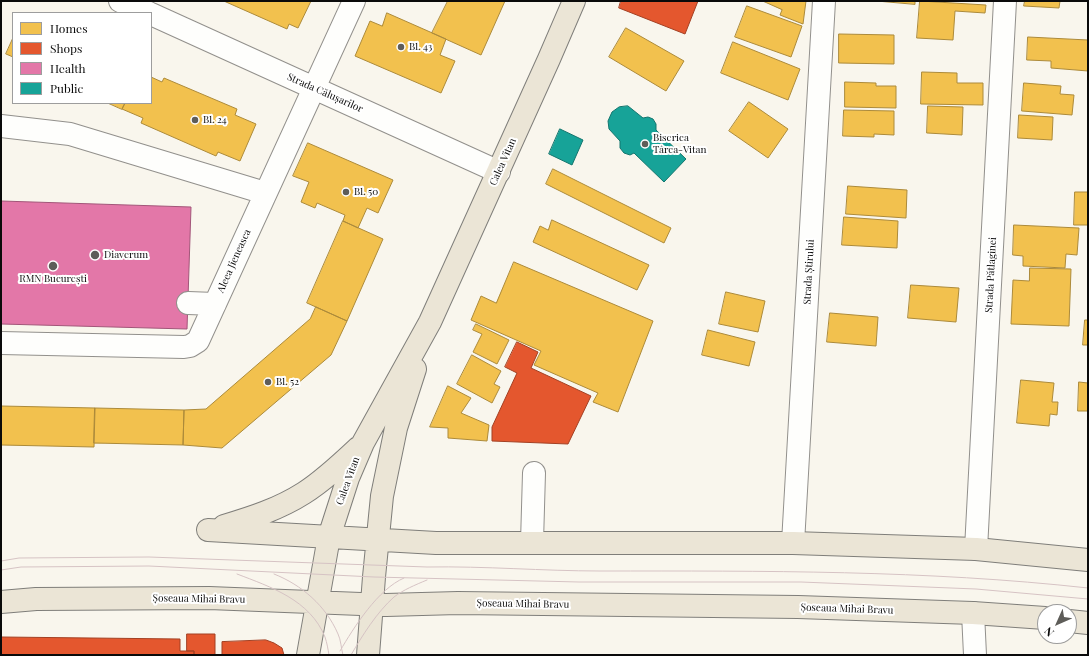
<!DOCTYPE html>
<meta charset="utf-8">
<style>
body{margin:0}
#map{position:relative;width:1089px;height:656px;overflow:hidden;background:#f9f6ed;font-family:"Playfair Display",serif}
canvas{display:block}
.frame{position:absolute;inset:0;border:2px solid #0a0a0a;pointer-events:none}
.legend{position:absolute;left:12px;top:12px;width:140px;height:92px;box-sizing:border-box;background:#fff;border:1px solid #9d9d9d;margin:0;padding:5px 7px;list-style:none;font-size:12px;color:#0a0a0a}
.legend li{display:flex;align-items:center;gap:8px;height:20px}
.legend b{width:20px;border:1px solid #9d9d9d}
.north{position:absolute;left:1037px;top:604px;width:40px;height:40px;box-sizing:border-box;background:#fff;border:1px solid #9d9d9d;border-radius:50%;rotate:225deg;font-size:11px;font-weight:700;line-height:16px;text-align:center;color:#0a0a0a}
.north::after{content:'';display:block;margin:auto;width:14px;height:18px;background:#5e5d59;clip-path:polygon(50% 0,100% 100%,50% 72%,0 100%)}
</style>
<div id="map">
<canvas width="1089" height="656"></canvas>
<div class="frame"></div>
<ul class="legend">
<li><b style="height:11px;background:#f2c14e"></b>Homes</li>
<li><b style="height:11px;background:#e4572e"></b>Shops</li>
<li><b style="height:11px;background:#e377a8"></b>Health</li>
<li><b style="height:11px;background:#17a398"></b>Public</li>
</ul>
<div class="north">N</div>
</div>
<script>
const ctx = document.querySelector('canvas').getContext('2d');
ctx.lineJoin = 'round';
function fillPath(path, color) { ctx.fillStyle = color; ctx.fill(path, 'evenodd'); }
function stroke(path, color, width, dash) { ctx.strokeStyle = color; ctx.lineWidth = width; ctx.lineCap = dash ? 'butt' : 'round'; ctx.setLineDash(dash || []); ctx.stroke(path); }
function label(font, color, halo, rows, align = 'center') {
  ctx.font = font + ' "Playfair Display",serif'; ctx.lineWidth = 4; ctx.setLineDash([]); ctx.textBaseline = 'middle'; ctx.strokeStyle = halo; ctx.fillStyle = color; for (const [text, x, y, turn = 0] of rows) {
    ctx.save(); ctx.translate(x, y); ctx.rotate((+turn || 0) * Math.PI / 180); ctx.textAlign = isNaN(turn) ? turn : align; if (halo) ctx.strokeText(text, 0, 0); ctx.fillText(text, 0, 0); ctx.restore();
  }
}
const homes = new Path2D(`
 M227 1H311L298 28 289 24 287 29 226 2Z
 M448 1H505L481 55 432 33Z
 M763 1H806L803 24 780 15 782 10Z
 M877 1H915V4Z
 M920 1 986 5 985 13 955 11 953 40 917 38Z
 M1025 1H1060L1059 8 1024 6Z
 M747 6 802 26 791 57 735 37Z
 M387 13 446 39 440 55 455 61 441 93 355 56 370 21 382 26Z
 M626 28 684 61 666 91 609 57Z
 M839 34 894 35V64L839 63Z
 M1028 37 1088 40V71L1051 68V61L1027 60Z
 M13 38V57L6 54Z
 M733 42 800 69 788 100 721 73Z
 M922 72 957 73V83H983V105L921 104Z
 M151 77 162 82 164 78 237 109 235 115 256 124 240 161 218 152 216 156 141 123 143 118 122 109 125 103H151Z
 M845 82 876 83V86H896V108L845 107Z
 M1024 83 1061 86 1060 94 1074 95 1072 115 1022 111Z
 M749 102 788 129 768 158 729 131Z
 M108 103H125L122 109Z
 M928 106 963 107 962 135 927 133Z
 M844 110 894 111V135L874 134V137L843 136Z
 M1019 115 1053 117 1052 140 1018 138Z
 M308 143 393 180 378 213 367 208 358 228 343 221 345 215 317 203 315 208 301 202 309 182 293 176Z
 M553 169 671 228 664 243 546 184Z
 M848 186 907 190 906 218 846 214Z
 M1075 192H1088V225H1074Z
 M844 217 898 221 897 248 842 245Z
 M552 220 649 265 637 290 533 242 540 226 548 230Z
 M343 221 383 239 347 321 307 303Z
 M1014 225 1079 228 1077 255 1066 254 1065 268 1023 266V256L1013 255Z
 M514 262 653 321 618 412 593 402 598 393 534 365 541 351 471 320 481 296 496 303Z
 M1030 268 1071 269 1069 326 1011 324 1013 280 1029 281Z
 M911 285 959 288 956 322 908 318Z
 M726 292 765 301 758 332 719 324Z
 M316 307 347 321 331 355 222 448 183 445 184 410 206 409 310 319Z
 M830 313 878 317 876 346 827 342Z
 M1085 320H1088V345H1083Z
 M476 324 509 340 497 364 473 352 482 334 473 330Z
 M708 330 755 342 749 366 702 355Z
 M472 355 501 371 494 384 500 387 492 403 457 384Z
 M1021 380 1054 383 1052 402H1058L1057 415 1050 414 1049 426 1017 423Z
 M1079 382 1088 383V411H1078Z
 M448 386 471 398 461 413 489 425 487 441 448 438V428L430 427Z
 M1 406 95 408 94 447 1 445Z
 M95 408 184 410 183 445 94 443Z`);
fillPath(homes, '#f2c14e');
stroke(homes, '#ac8a3a', 1);
const shops = new Path2D(`
 M621 1H698L685 34 619 8Z
 M517 342 538 352 531 368 591 396 568 444 492 441V427L517 373 505 367Z
 M187 634H215V655H194V651H187Z
 M1 637 180 639V651H194V655H1Z
 M266 640 274 643 282 648 284 655H222V642Z`);
fillPath(shops, '#e4572e');
stroke(shops, '#a34023', 1);
const health = new Path2D(`
 M1 201 191 207 187 329 1 324Z`);
fillPath(health, '#e377a8');
stroke(health, '#a25679', 1);
const public = new Path2D(`
 M628 106 643 118 648 117 653 119 656 124V130L686 159 664 182 634 153 630 155 624 153 620 148V141L609 129 608 121 612 112 619 107Z
 M560 129 583 140 572 165 549 154Z`);
fillPath(public, '#17a398');
stroke(public, '#13756d', 1);
const minor = new Path2D(`
 M120 1 149 13
 M151 14 499 172
 M1 126 70 134 265 193
 M188 303 215 304
 M1 343 184 347 190 346 198 341 354 1
 M532 542 534 473
 M793 543 824 1
 M976 549 1005 1
 M973 613 975 655`);
const major = new Path2D(`
 M224 526C251 518 279 509 304 493 323 481 341 464 358 448
 M208 530 436 543H793L976 549 1088 560
 M1 602 36 599 209 598 386 605 458 603 798 607 973 613 1045 618
 M1069 621 1088 623
 M308 655 329 537 348 478 363 443 430 322 549 59 574 1
 M368 655 374 577 382 496 396 428 415 369`);
stroke(minor, '#92908c', 24);
stroke(major, '#7f7e7a', 24);
stroke(minor, '#fefefc', 22);
stroke(major, '#ebe5d6', 22);
stroke(new Path2D(`
 M1 561 19 558 149 557 427 567C485 566 543 571 600 571 763 571 926 570 1088 588
 M1 570 21 567 149 566 374 577 579 582H801L976 589 1088 599
 M237 574C271 587 310 600 325 637 327 643 328 649 329 655
 M274 574C302 585 326 606 338 634 341 640 341 648 343 655
 M340 651C354 627 378 589 404 578
 M351 655C362 636 377 612 394 597 403 590 415 585 427 580`), '#d6c3c4', 1);
for (const [x, y, r, color] of [
 [401,47,4,"#5e5d59"],
 [195,120,4,"#5e5d59"],
 [645,144,4,"#5e5d59"],
 [346,192,4,"#5e5d59"],
 [95,255,5,"#5e5d59"],
 [53,266,5,"#5e5d59"],
 [268,382,4,"#5e5d59"]
]) { const dot = new Path2D(); dot.arc(x, y, r, 0, 2 * Math.PI); ctx.fillStyle = color; ctx.fill(dot); stroke(dot, '#fff', 1.5); }
label('10px', '#0a0a0a', '#fff', [
 ["Bl. 43",409,47],
 ["Bl. 24",203,120],
 ["Biserica",653,138],
 ["Târca-Vitan",653,150],
 ["Bl. 50",354,192],
 ["Diaverum",104,255],
 ["RMN București",53,279,"center"],
 ["Bl. 52",276,382]
], 'left');
label('10px', '#0a0a0a', '#fff', [
 ["Strada Călușarilor",325,93,24],
 ["Calea Vitan",503,162,-66],
 ["Aleea Jieneasca",234,261,-66],
 ["Strada Știrului",809,272,-87],
 ["Strada Pătlaginei",991,275,-87],
 ["Calea Vitan",348,481,-70],
 ["Șoseaua Mihai Bravu",199,599,1],
 ["Șoseaua Mihai Bravu",523,604,1],
 ["Șoseaua Mihai Bravu",847,609,2]
]);
</script>
